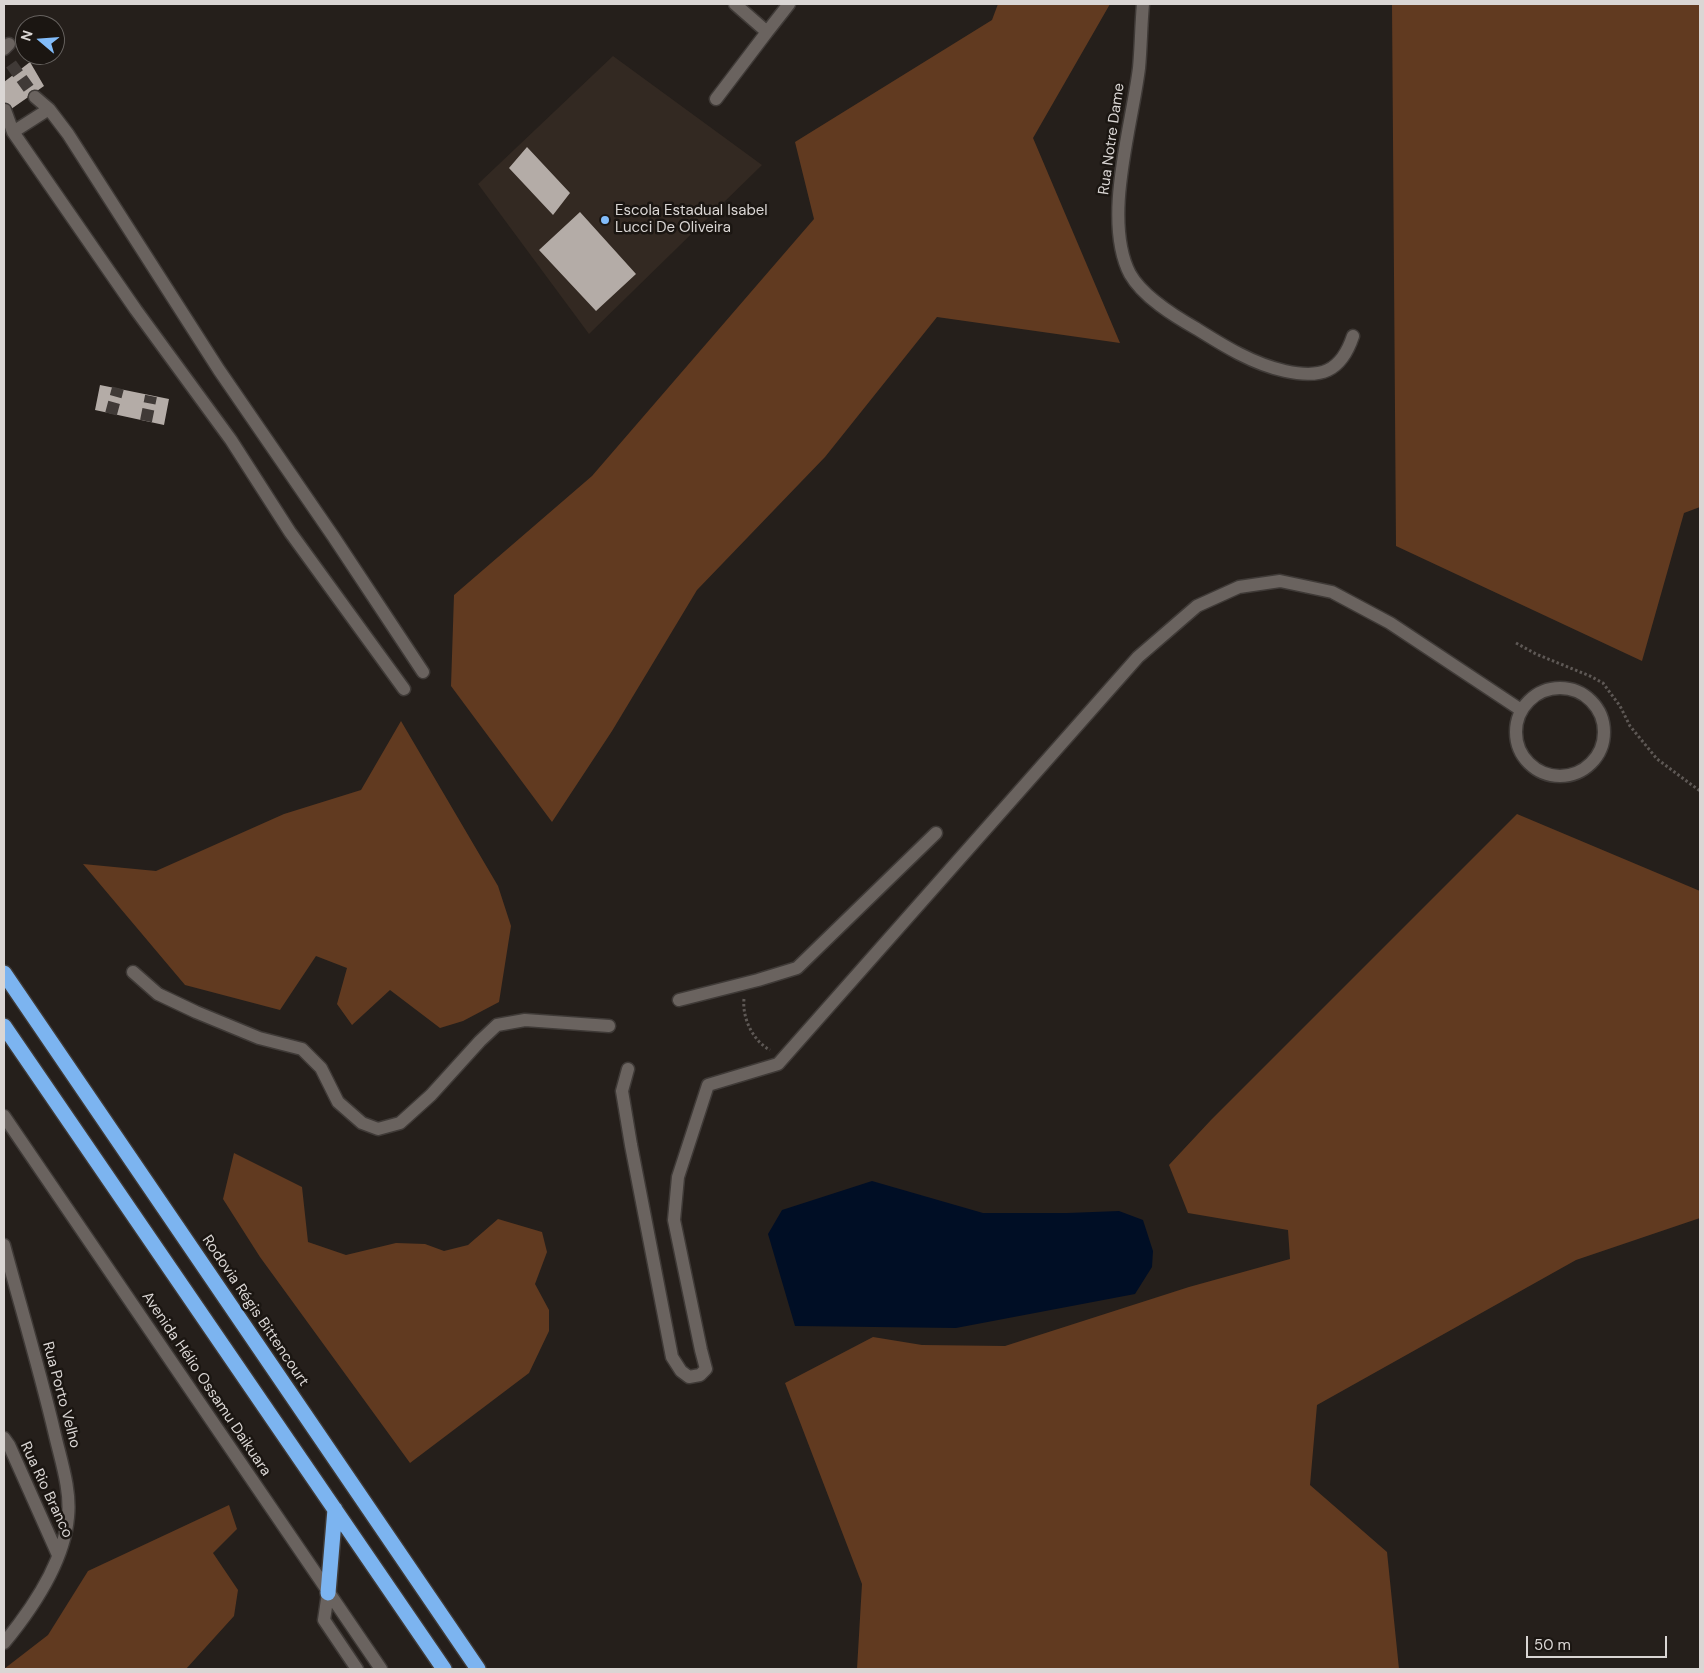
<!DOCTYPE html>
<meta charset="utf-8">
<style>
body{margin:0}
#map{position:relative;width:1704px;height:1673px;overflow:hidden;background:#251f1b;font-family:"DM Sans",sans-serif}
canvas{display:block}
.frame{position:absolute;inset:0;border:5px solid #dad6d4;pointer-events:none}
.north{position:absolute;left:15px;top:15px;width:50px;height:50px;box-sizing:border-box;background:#1b1612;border:1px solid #676360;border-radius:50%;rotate:288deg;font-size:14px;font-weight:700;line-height:20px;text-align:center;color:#dad6d4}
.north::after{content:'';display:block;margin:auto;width:18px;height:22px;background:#82bcfa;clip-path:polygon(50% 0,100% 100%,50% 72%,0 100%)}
.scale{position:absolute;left:1526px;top:1636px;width:141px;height:22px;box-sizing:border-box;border:2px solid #dad6d4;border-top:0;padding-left:6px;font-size:15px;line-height:18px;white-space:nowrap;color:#dad6d4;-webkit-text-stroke:4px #1b1612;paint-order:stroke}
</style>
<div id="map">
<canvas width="1704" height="1673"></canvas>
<div class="frame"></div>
<div class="north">N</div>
<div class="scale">50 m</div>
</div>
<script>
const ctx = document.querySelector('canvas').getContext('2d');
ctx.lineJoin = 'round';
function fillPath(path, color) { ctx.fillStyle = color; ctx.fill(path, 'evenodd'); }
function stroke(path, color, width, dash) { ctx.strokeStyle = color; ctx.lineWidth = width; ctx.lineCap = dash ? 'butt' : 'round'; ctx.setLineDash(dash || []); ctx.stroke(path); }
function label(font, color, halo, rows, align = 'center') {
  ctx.font = font + ' "DM Sans",sans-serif'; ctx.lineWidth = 5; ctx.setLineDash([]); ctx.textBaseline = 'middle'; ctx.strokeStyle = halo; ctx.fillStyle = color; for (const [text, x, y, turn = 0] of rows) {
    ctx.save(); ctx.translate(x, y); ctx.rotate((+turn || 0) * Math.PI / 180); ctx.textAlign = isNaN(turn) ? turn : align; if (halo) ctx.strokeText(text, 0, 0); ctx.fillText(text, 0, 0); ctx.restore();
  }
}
fillPath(new Path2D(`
 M613 56 762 165 589 334 478 184Z`), '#332922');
fillPath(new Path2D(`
 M998 4H1110L1033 138 1120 343 937 317 825 457 697 590 612 731 552 822 451 686 454 595 592 476 814 219 795 142 992 20Z
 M1392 4H1700V507L1684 513 1642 661 1396 546Z
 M401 721 498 886 511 926 499 1002 463 1021 440 1028 390 990 352 1025 337 1004 347 968 316 956 280 1010 185 985 83 864 156 871 284 814 361 790Z
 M1517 814 1700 891V1218L1576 1260 1317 1405 1310 1485 1387 1552 1399 1669H857L862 1584 785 1383 873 1337 922 1345 1005 1346 1189 1287 1290 1259 1288 1230 1188 1213 1169 1165 1211 1120Z
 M234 1153 302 1187 308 1242 346 1255 396 1243 425 1244 444 1251 468 1245 498 1219 542 1232 547 1252 535 1284 549 1310V1331L529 1373 410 1463 260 1257 223 1199Z
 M229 1505 237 1529 213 1553 238 1590 234 1616 186 1669H4L48 1635 88 1571Z`), '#613a20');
fillPath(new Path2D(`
 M872 1181 983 1213H1067L1119 1211 1143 1220 1153 1251 1152 1267 1135 1294 956 1328 795 1326 768 1234 782 1210Z`), '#000e25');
fillPath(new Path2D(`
 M30 62 44 86 4 114V82Z
 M527 147 570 193 553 215 509 168Z
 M580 212 636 274 596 311 539 250Z
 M100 385 169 399 164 425 95 410Z`), '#b4aca7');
stroke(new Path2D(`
 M11 64 35 97
 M111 414 118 388
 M146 421 151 396`), '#403a37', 12, [12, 6]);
const minor = new Path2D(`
 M735 4 767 32 789 4
 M1143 4C1141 25 1141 47 1139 68 1132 126 1102 220 1130 274 1143 297 1174 316 1197 329 1224 346 1253 364 1285 371 1321 379 1341 372 1353 336
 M4 49 9 44
 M35 97 49 109 68 134 219 370 333 536 423 672
 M716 99 767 32
 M5 110 13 132 136 310 231 440 290 532 404 689
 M13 132 49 109
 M1516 732a44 44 0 1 1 88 0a44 44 0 1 1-88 0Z
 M133 972 158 994 196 1012 259 1038 302 1049 321 1068 338 1102 362 1123 378 1129 400 1123 431 1095 480 1041 497 1025 525 1020 609 1026
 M679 1000 758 980 797 968 936 833
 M628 1069 622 1091 631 1145 672 1357 681 1371 689 1377 700 1375 706 1369 701 1350 674 1220 678 1177 708 1085 778 1064 1138 657 1197 606 1239 587 1280 581 1332 592 1390 623 1521 710
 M4 1116 381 1669
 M4 1245C21 1308 40 1371 55 1435 61 1461 71 1490 68 1517 64 1562 32 1609 4 1643
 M4 1438 9 1445 58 1555
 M328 1593 324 1620 357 1669`);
const highway = new Path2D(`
 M4 973 478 1669
 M4 1026 444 1669
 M328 1593 335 1509`);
stroke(minor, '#3f3a37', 15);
stroke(highway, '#3f3a37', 18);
stroke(new Path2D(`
 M1516 643 1536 654 1590 676 1603 683 1620 706 1630 726 1657 759 1700 791
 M744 999C742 1018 753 1041 770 1050`), '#5e5855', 3, [2.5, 2.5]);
stroke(minor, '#6a635f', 12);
stroke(highway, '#7cb4f0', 15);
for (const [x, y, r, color] of [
 [605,220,5,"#82bcfa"]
]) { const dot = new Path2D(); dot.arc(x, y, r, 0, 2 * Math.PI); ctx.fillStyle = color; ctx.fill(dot); stroke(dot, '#1b1612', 2); }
label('15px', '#dad6d4', '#1b1612', [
 ["Rua Notre Dame",1112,139,-82],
 ["Rodovia Régis Bittencourt",255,1311,56],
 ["Avenida Hélio Ossamu Daikuara",206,1384,56],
 ["Rua Porto Velho",61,1395,75],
 ["Rua Rio Branco",46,1490,65]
]);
label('15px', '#dad6d4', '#1b1612', [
 ["Escola Estadual Isabel",615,211],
 ["Lucci De Oliveira",615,228]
], 'left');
</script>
